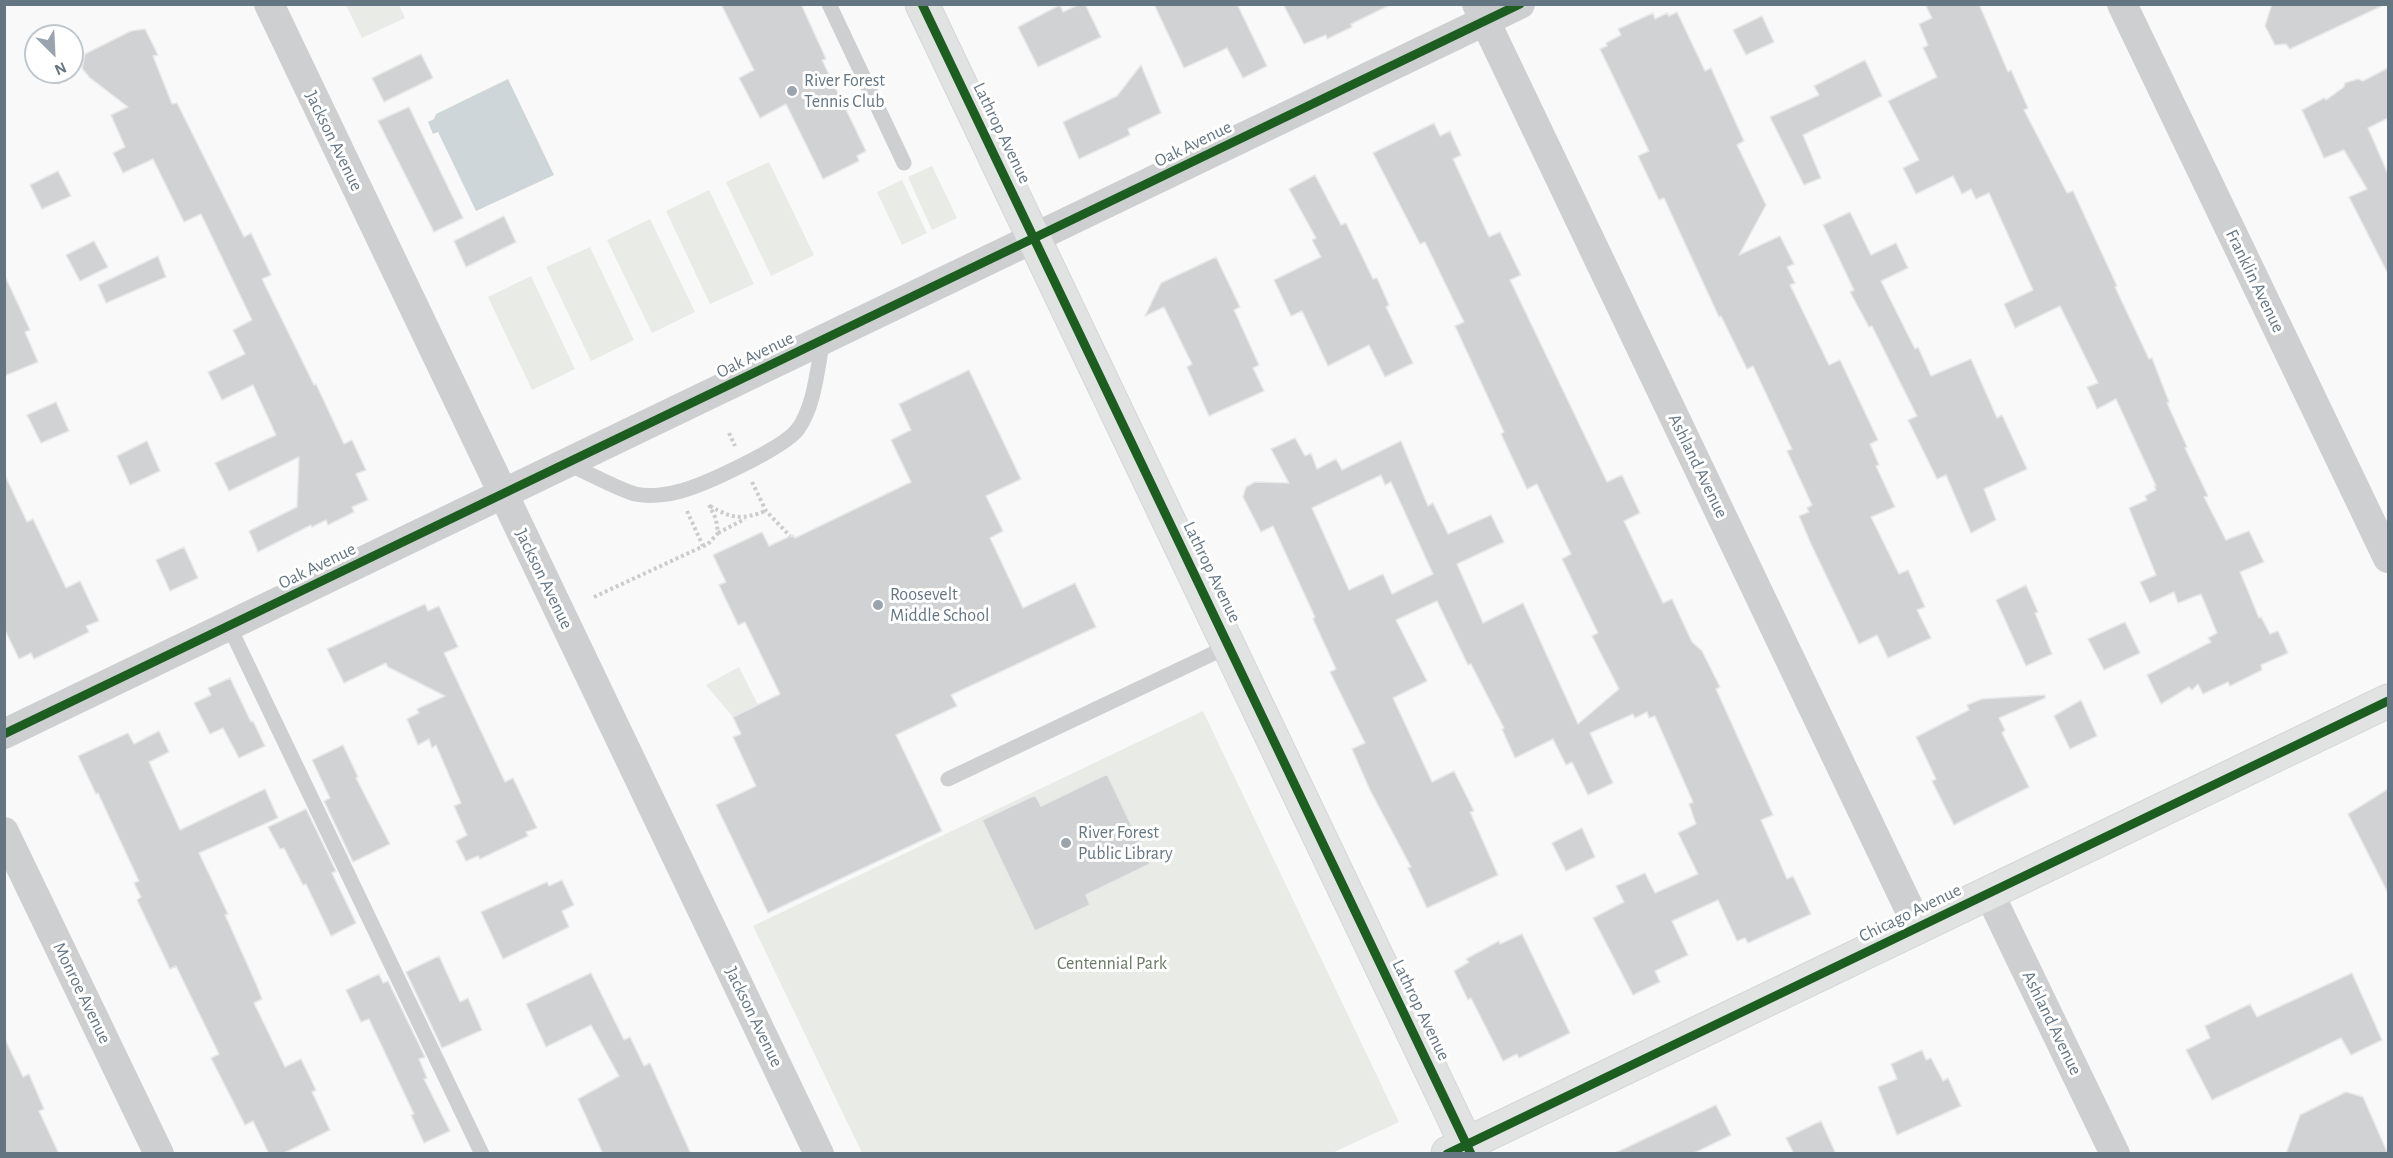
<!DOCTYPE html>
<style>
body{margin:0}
#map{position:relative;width:2393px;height:1158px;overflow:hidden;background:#f9f9f9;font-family:"Alegreya Sans",sans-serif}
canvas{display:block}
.frame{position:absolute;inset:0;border:6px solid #657683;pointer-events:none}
.north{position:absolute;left:24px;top:24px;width:60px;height:60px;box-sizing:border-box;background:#fff;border:2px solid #c1c8cd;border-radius:50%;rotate:156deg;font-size:16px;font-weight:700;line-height:24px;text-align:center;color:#657683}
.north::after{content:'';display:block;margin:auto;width:21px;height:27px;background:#99a4ac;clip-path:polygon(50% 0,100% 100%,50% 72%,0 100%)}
</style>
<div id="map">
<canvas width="2393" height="1158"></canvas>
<div class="frame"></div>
<div class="north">N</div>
</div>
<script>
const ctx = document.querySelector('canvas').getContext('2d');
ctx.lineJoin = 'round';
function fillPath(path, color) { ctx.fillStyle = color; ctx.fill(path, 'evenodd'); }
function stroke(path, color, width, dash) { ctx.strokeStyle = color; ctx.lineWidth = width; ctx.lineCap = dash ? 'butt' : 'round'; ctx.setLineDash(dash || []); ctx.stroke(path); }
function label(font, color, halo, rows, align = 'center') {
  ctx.font = font + ' "Alegreya Sans",sans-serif'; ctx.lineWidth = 6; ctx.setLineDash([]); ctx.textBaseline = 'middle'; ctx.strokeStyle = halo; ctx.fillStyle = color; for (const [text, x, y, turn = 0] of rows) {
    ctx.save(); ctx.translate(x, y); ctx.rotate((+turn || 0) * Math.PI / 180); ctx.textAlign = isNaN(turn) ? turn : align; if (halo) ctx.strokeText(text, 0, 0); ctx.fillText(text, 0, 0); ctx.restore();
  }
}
fillPath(new Path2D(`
 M346 5H399L405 18 362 38Z
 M769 162 814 255 771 276 726 182Z
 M932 166 957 218 932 230 908 177Z
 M902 180 927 233 902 245 877 192Z
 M709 190 754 284 710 304 666 211Z
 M650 219 695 312 652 333 607 240Z
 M590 247 634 340 591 361 546 267Z
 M531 276 575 369 532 390 488 297Z
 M739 667 758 705 733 717 706 685Z
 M1203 711 1399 1122 1332 1153H862L753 926Z`), '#e8ebe6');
fillPath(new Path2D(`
 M508 79 554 175 476 211 438 132 433 134 428 122 434 119 436 114Z`), '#ced6d9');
const building = new Path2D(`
 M721 4H801L826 59 822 60 866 151 857 156 859 161 823 179 786 104 760 118 739 78 754 70Z
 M1080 4H1085L1101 37 1038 67 1018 27 1060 5 1063 12Z
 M1154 4H1237L1267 66 1243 78 1227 48 1184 68Z
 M1283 4H1392L1351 24 1352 27 1327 39 1326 35 1304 44Z
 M1925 4H1979L2008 72 2011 70 2028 108 2024 110 2067 193 2073 191 2117 286 2115 287 2149 359 2152 358 2169 402 2167 403 2187 447 2185 448 2208 496 2204 497 2226 540 2249 531 2264 562 2240 572 2259 618 2261 617 2270 634 2278 631 2288 653 2261 665 2262 670 2230 686 2228 682 2203 694 2198 684 2192 690 2189 687 2161 704 2147 675 2211 642 2208 638 2217 633 2201 594 2178 603 2174 592 2150 603 2140 582 2156 575 2129 508 2147 500 2145 496 2156 490 2154 486H2156L2116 399 2097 409 2087 387 2098 383 2060 306 2015 328 2004 304 2033 290 1989 193 1976 199 1971 189 1962 194 1953 176 1916 194 1903 168 1919 160 1888 101 1937 77 1923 48 1928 45 1919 24 1932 18Z
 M2272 4H2386L2290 49 2286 44 2275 45 2265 26Z
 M1677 12 1705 71 1711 68 1744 141 1737 145 1766 205 1739 255 1780 236 1794 264 1787 267 1795 283 1790 285 1829 365 1840 360 1878 440 1870 444 1879 465 1876 466 1895 507 1871 517 1899 574 1908 570 1925 607 1917 610 1931 638 1888 658 1877 635 1859 644 1811 544 1799 516 1809 512 1807 508 1812 505 1787 451 1792 449 1753 366 1747 369 1721 316 1719 317 1664 198 1659 200 1638 156 1649 151 1600 49 1607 46 1606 43 1621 35 1618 29 1653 13 1655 19 1667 13 1669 16Z
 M1762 16 1774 42 1746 55 1733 30Z
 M145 29 158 55 153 56 172 104 177 103 244 237 251 233 271 275 262 279 314 385 316 384 344 444 352 440 366 470 356 474 368 500 352 507 354 512 328 525 326 520 312 527 311 525 258 552 249 531 297 507 299 457 229 491 215 463 276 435 253 385 222 400 208 372 245 354 233 330 252 320 201 214 184 222 153 159 123 173 113 153 125 147 111 115 128 107 89 77 82 68 85 54 131 31Z
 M421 54 433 78 384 102 372 78Z
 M1865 60 1882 96 1803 135 1821 178 1804 185 1770 117 1819 95 1814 86Z
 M1141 65 1161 113 1128 129 1130 135 1079 159 1063 122 1117 96Z
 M2388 68V118L2368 128 2388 174V274L2349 197 2367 189 2344 150 2324 158 2302 110 2324 98 2326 100 2344 87 2345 83 2358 79 2363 81Z
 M409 107 463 218 434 232 378 121Z
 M1434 123 1440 136 1450 131 1461 155 1453 159 1489 237 1500 232 1521 275 1510 280 1607 482 1622 475 1640 513 1624 521 1663 603 1672 599 1692 642 1702 651 1720 687 1716 689 1773 815 1761 820 1787 879 1793 876 1811 914 1748 943 1745 938 1737 941 1718 900 1672 921 1688 955 1655 971 1660 982 1633 995 1593 918 1624 902 1616 886 1645 873 1655 893 1698 874 1678 833 1696 824 1689 804 1693 802 1655 716 1649 718 1647 712 1635 718 1633 714 1590 733 1613 783 1588 795 1572 762 1566 765 1553 739 1515 758 1502 729 1504 728 1471 664 1468 665 1437 601 1396 620 1427 681 1393 698 1432 782 1454 771 1474 811 1470 812 1498 875 1427 908 1408 868 1411 867 1370 790 1352 749 1365 743 1330 672 1336 669 1313 619 1315 617 1273 526 1261 532 1243 497 1246 487 1255 482 1289 483 1271 449 1295 438 1305 456 1311 453 1317 469 1336 459 1342 470 1401 441 1428 506 1433 503 1448 534 1491 515 1504 542 1457 564 1483 623 1523 603 1578 724 1619 689 1592 636 1598 633 1562 559 1571 554 1537 484 1527 489 1501 434 1504 432 1455 326 1464 322 1425 242 1420 244 1373 153ZM1381 475 1385 485 1391 482 1433 574 1392 594 1383 574 1349 590 1312 508Z
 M58 171 71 196 42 209 30 185Z
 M1315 175 1341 225 1346 223 1373 279 1377 278 1389 305 1386 307 1413 363 1385 377 1369 345 1328 366 1302 311 1291 316 1274 280 1321 257 1312 240 1316 238 1289 189Z
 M1850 212 1871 255 1896 243 1908 268 1881 281 1915 349 1918 347 1931 376 1971 359 1997 418 2002 415 2027 469 1984 489 1996 520 1971 533 1946 475 1937 479 1908 420 1917 416 1872 326 1869 327 1850 292 1854 290 1823 225Z
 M504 216 516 242 466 267 454 241Z
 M94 241 108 267 80 281 66 255Z
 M158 256 166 277 106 303 98 285Z
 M1216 257 1240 307 1234 310 1259 365 1253 368 1264 391 1209 416 1187 367 1192 364 1164 307 1145 316 1161 283Z
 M4 274 30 330 25 332 38 362 4 376Z
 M969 370 1021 479 986 496 1003 531 990 538 1023 608 1075 583 1096 627 951 695 957 706 896 735 942 831 768 913 716 805 756 786 733 737 741 734 733 717 780 694 745 622 738 625 719 585 726 582 713 555 762 532 769 546 793 535 795 538 911 482 891 440 911 430 899 404Z
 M56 402 69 431 41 443 27 415Z
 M147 441 160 471 130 485 117 456Z
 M4 473 27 522 33 519 66 588 80 581 99 621 86 626 89 632 34 659 31 653 19 659 4 628Z
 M184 547 198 578 170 591 156 560Z
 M2026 585 2038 612 2035 613 2052 654 2026 666 1996 600Z
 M425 604 428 611 439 606 458 647 444 653 505 782 513 778 537 828 526 832 528 836 480 859 478 856 466 861 456 841 467 835 454 806 461 803 436 745 432 748 429 739 418 745 407 719 419 713 417 709 445 696 388 667 386 663 344 683 327 649Z
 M2125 622 2140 653 2104 670 2088 639Z
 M230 678 251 722 253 721 265 746 239 758 223 728 210 734 194 703 211 695 208 688Z
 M2045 695V698L1999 718 2005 730 2002 733 2029 787 1954 825 1932 781 1936 779 1916 737 1969 710 1967 705 1982 699Z
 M2081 700 2097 736 2070 749 2054 716Z
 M159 731 169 752 149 762 180 830 265 789 278 818 199 853 228 914 225 915 257 986 262 999 254 1003 285 1067 301 1059 316 1090 312 1092 330 1130 282 1154H269L253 1121 245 1125 211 1058 219 1054 176 966 170 969 137 900 141 897 134 883 139 881 98 793 96 794 78 756 128 733 134 744Z
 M343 745 358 777 356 778 390 844 353 862 324 801 330 798 312 760Z
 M1107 774 1150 864 1086 895 1090 905 1035 931 982 820 1035 795 1041 806Z
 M2388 789V893L2348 814Z
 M306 809 336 871 332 873 356 923 331 936 306 884 303 885 284 848 280 849 268 827Z
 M1582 828 1595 857 1566 871 1552 843Z
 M562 880 574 905 562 911 569 927 503 959 481 912 547 882 549 886Z
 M1522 934 1570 1033 1519 1058 1517 1054 1503 1061 1471 998 1468 1000 1454 971 1469 962 1466 959 1499 941 1500 944Z
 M439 956 460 1002 468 998 482 1030 442 1048 406 972Z
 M591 973 624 1040 630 1037 644 1066 650 1063 691 1154H603L578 1099 619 1076 591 1025 546 1047 526 1004Z
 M2352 973 2382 1040 2351 1055 2341 1038 2212 1100 2186 1050 2210 1038 2205 1026 2250 1004 2257 1017Z
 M379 974 383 983 388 981 425 1057 419 1059 427 1078 424 1079 450 1131 424 1143 411 1115 414 1114 369 1019 361 1022 346 990Z
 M4 1037 23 1077 29 1074 44 1109 39 1111 59 1154H4Z
 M1922 1050 1926 1060 1931 1058 1943 1081 1948 1078 1961 1106 1897 1135 1878 1087 1897 1079 1891 1064Z
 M2346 1092 2363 1097 2388 1154H2286L2300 1115Z
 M1716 1105 1731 1135 1692 1154H1613Z
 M1821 1121 1836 1154H1794L1786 1138Z`);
fillPath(building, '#d0d2d3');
stroke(building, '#e8e8e8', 1.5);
const secondary = new Path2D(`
 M922 4 1471 1154
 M1448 1153 2388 701`);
stroke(secondary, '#d5d6d7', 35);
stroke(new Path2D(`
 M729 433 735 446
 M752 482 766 511 790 536
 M710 506C733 519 741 520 766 511
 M687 511 703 546
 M718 533 745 519
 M594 597 708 544 718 533 716 519 709 505`), '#cbcccd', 4, [3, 3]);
stroke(new Path2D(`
 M829 4 904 163
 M568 464C587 472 617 489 635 494 649 497 668 495 681 491 706 484 784 448 798 429 815 405 817 369 823 340
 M229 626 482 1154
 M948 779 1229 646`), '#cecfd0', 15);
stroke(new Path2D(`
 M269 4 819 1154
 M1477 4 1918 927
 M2122 4 2388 558
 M4 734 1520 4
 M4 832 159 1154
 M1989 893 2115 1154`), '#cecfd0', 30);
stroke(secondary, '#e1e2e2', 33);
stroke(new Path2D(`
 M922 4 1471 1154
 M4 734 1520 4
 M1447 1154 2388 701`), '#1b5e20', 9);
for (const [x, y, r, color] of [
 [792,91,6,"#99a4ac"],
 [878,605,6,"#99a4ac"],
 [1066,843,6,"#99a4ac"]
]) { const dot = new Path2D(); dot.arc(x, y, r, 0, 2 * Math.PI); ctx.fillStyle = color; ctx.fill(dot); stroke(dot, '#fff', 2); }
label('18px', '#657683', '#fff', [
 ["River Forest",804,81],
 ["Tennis Club",804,102],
 ["Roosevelt",890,595],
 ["Middle School",890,616],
 ["River Forest",1078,833],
 ["Public Library",1078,854]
], 'left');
label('18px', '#657683', '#fff', [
 ["Lathrop Avenue",1002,133,64],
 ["Jackson Avenue",334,141,64],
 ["Oak Avenue",1193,144,-26],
 ["Franklin Avenue",2255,281,64],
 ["Oak Avenue",755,355,-26],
 ["Ashland Avenue",1698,466,64],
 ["Oak Avenue",317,566,-26],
 ["Lathrop Avenue",1212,572,64],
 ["Jackson Avenue",544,579,64],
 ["Chicago Avenue",1910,913,-26],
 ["Monroe Avenue",82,993,64],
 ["Lathrop Avenue",1421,1010,64],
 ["Jackson Avenue",754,1017,64],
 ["Ashland Avenue",2052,1023,64]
]);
label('18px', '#687a64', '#fff', [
 ["Centennial Park",1112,964]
]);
</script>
